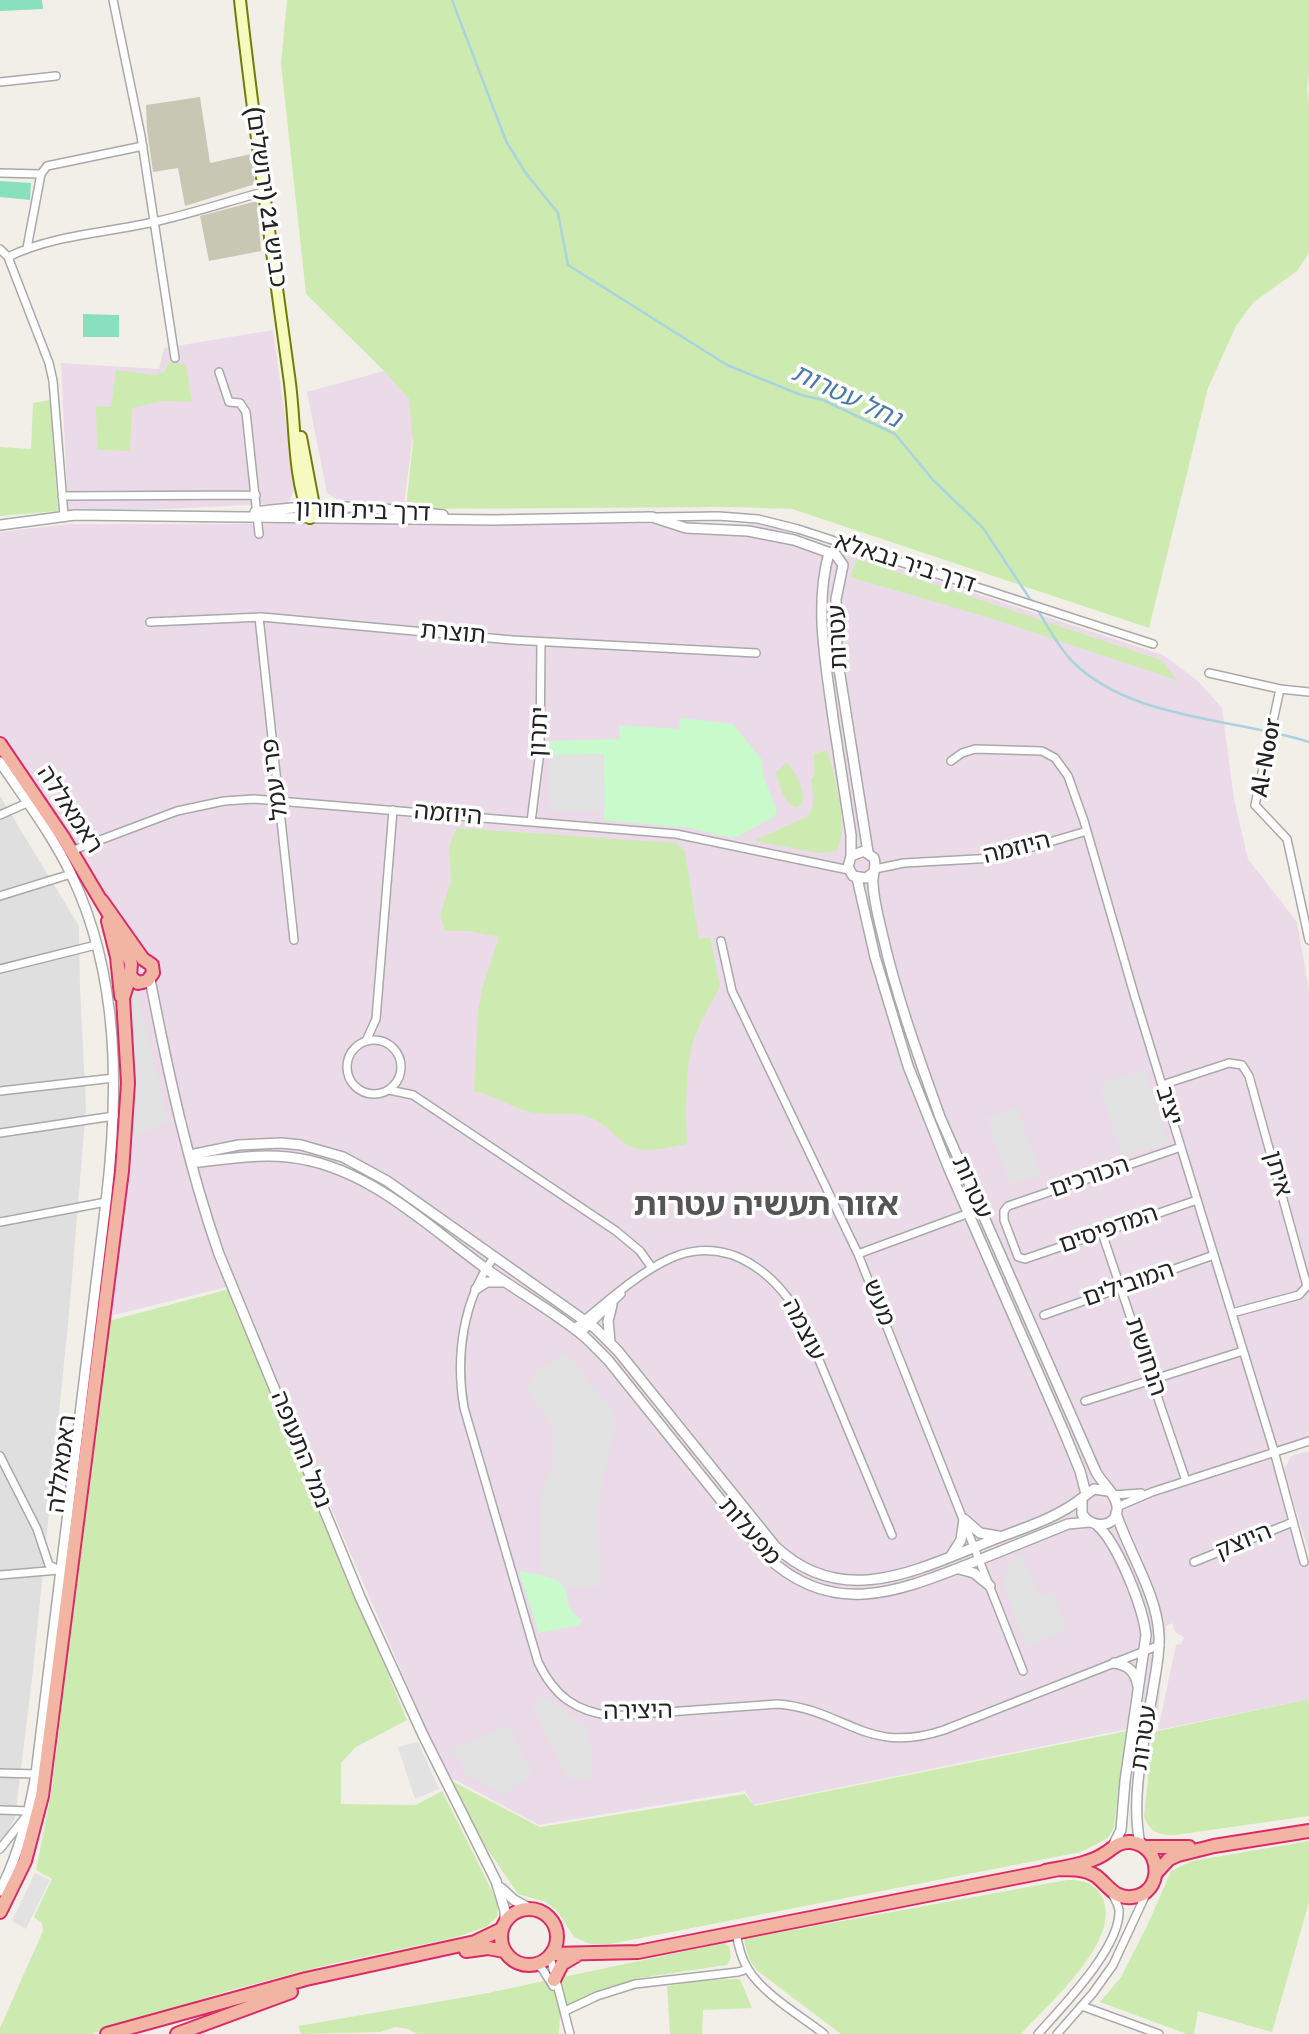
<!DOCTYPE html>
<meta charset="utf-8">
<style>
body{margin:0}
canvas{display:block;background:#f2efe9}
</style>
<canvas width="1309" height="2034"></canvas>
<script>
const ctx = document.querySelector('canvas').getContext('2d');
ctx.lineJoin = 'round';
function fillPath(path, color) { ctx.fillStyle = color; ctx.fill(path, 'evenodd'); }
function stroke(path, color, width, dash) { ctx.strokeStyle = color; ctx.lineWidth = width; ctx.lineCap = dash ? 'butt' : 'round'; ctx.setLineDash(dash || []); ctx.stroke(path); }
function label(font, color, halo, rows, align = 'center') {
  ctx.font = font + ' Signika,"Noto Sans Hebrew",sans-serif'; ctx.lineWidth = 7; ctx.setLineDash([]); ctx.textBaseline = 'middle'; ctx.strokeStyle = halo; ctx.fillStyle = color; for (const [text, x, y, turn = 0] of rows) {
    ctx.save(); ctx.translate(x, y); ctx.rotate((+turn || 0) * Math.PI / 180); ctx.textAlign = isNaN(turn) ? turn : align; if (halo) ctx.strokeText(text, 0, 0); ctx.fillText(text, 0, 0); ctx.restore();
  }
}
fillPath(new Path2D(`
 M0 796 79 926 80 988 86 1107 69 1314 33 1670 15 1818 0 1846Z`), '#e0dfdf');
fillPath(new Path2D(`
 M273 330 295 488 288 503 166 509 68 510 61 363 159 369 164 348Z
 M391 369 416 411 404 505 343 503 327 493 307 392Z
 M69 524H764L1163 655 1198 681 1222 708 1234 799 1248 859 1297 922 1309 991V1442L1277 1452 1309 1567V1699L1158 1730 1176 1645 1181 1644 1184 1637 1175 1632 1172 1623 1166 1626 1157 1723 753 1805 745 1791 539 1825 446 1775 235 1285 106 1317 131 1005 144 951 107 896 62 822 0 735V532Z
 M1309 1451V1553L1284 1470 1291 1456Z`), '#ebdbe8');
fillPath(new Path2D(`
 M200 97 210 163 251 154 255 184 185 206 178 168 153 172 147 129 146 105Z
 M257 201 261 251 209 261 200 216Z`), '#c7c7b4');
fillPath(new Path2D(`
 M287 0H1309V75L1307 88 1309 103V253L1297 271 1254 302 1236 326 1208 388 1149 628 792 509 730 507 406 509 413 442 409 399 383 370 306 294 281 64Z
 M169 362 186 365 192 402 161 401 132 408 130 451 97 450 96 406 111 407 116 370 155 375 164 372Z
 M50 400 58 511 0 516V447L31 449 33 403Z
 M857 559 1161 660 1177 680 993 619 850 577Z
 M828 750C833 776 851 829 836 851L819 853 754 841 808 816C816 804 813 794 811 780L814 776V754Z
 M787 762C797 775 805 788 802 805L796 808C783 803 781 786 775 773Z
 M457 828 676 843 685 852 699 939 710 936 720 987C710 1006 697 1026 692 1046 685 1073 686 1117 687 1144 668 1147 642 1156 624 1143 612 1134 604 1122 589 1117 572 1111 553 1116 535 1113 514 1110 496 1095 474 1091L478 1011 482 989 499 937 469 931H445L440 915 451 881 449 846Z
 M229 1289 407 1720 356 1747 341 1763V1804L416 1805 442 1791 492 1891 498 1905 497 1917 486 1927 453 1938 331 1964 231 1990 91 2034H0V2028L43 1931 42 1923 34 1917 52 1879 36 1870 52 1790 105 1322Z
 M1309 1699V1816L1175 1835C1158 1835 1151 1833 1144 1817L1153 1732Z
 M1127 1731 1114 1827 1108 1838 1081 1852 610 1944H590L574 1937 557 1911 546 1902 518 1894 473 1828 448 1779 540 1827 745 1794 754 1806Z
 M1309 1841V1902L1272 2032 1198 2011 1194 2034H1187L1100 2002 1121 1977 1147 1926 1171 1871 1192 1861Z
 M1067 1880C1083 1880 1094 1882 1102 1897 1124 1939 1047 2005 1021 2034H841L759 1972C749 1963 747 1953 744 1939Z
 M724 1943 729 1946 731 1958 727 1965 639 1978 601 1990 566 2009 560 2016 559 2034H417L408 2029 395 2027 381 2032 301 2034 298 2026 483 1994Z
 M740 1979 752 2008 703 2010 702 2034H670L667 1986 703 1980Z`), '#cdebb0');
fillPath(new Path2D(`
 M680 718 733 724 762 760 763 775 777 811 774 817 737 837H729L690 828 604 820 603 754 547 756V741L620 739 619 725 679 729Z
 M519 1571C528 1573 555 1576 561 1583 572 1595 560 1606 582 1620L579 1625 539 1633Z`), '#c8facc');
fillPath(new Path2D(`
 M0 0H42L43 9 0 11Z
 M0 181 31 183 30 200 0 197Z
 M83 314 119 315V337H83Z`), '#88e0be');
fillPath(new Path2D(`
 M604 754 605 811 550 812 549 755Z
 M132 993H136L141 1007 168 1123 134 1136V1086L128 996Z
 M1145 1069 1168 1143 1121 1157 1099 1084Z
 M1017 1107 1041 1174 1010 1185 986 1118Z
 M565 1352 613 1410 615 1426 598 1505 599 1587H566L561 1578 540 1573 541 1494 553 1459 554 1444 551 1426 526 1389 535 1372Z
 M1023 1555 1039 1597 1053 1592 1067 1630 1026 1648 1003 1584 1008 1566 1015 1558Z
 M542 1694 577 1720 588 1724 593 1779H568L532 1706Z
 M509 1725 533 1774 503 1797 467 1774 451 1749Z
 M418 1742 439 1789 415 1799 398 1747Z
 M35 1873 50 1880 26 1929 12 1921Z`), '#e2e2e2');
stroke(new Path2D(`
 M452 0 506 141 525 172 558 213 568 265 727 365 801 395 823 400 895 434 933 480 983 528 1032 602
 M1036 607C1047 625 1058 647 1072 661 1130 720 1234 718 1309 742`), '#aad3df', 2.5);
const minor = new Path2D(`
 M113 0 141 136 175 358
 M0 82 56 76
 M0 173 41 174
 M27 248 41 174 47 166 143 146
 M0 249 8 257 49 363 53 381 64 516
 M8 257C53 235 105 233 154 222 190 214 226 202 263 192
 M219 372 229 402 240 403 246 412 259 534
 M62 496 256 495
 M658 517 718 516 758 519 798 529 1153 644
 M259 617 294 940
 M150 622 262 617 512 640 756 653
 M1209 673 1280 689 1309 692
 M1280 689 1255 805 1287 839 1309 940
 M951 761 962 753 975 749 1042 751 1055 758 1068 776 1084 821 1134 994 1274 1451 1304 1562
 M0 815 27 803
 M531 822 540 751 541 642
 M71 851 177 811 224 801 254 799 676 834 849 870
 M875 869 904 863 995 858 1087 831
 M0 896 71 874
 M721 941 732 991 858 1254 1023 1671
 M0 969 96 945
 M347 1067a27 27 0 1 1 54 0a27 27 0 1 1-54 0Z
 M366 1041 376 1019 393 810
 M1162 1085 1229 1063 1242 1065 1249 1076 1307 1286 1299 1295 1232 1313
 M389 1090 413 1095 616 1231 640 1251 652 1268
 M0 1091 114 1078
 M0 1133 114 1116
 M1181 1147 1008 1206 1004 1211V1220L1018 1257 1025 1259 1197 1200
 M0 1222 106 1202
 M1102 1233 1186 1481
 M858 1254 980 1209
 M494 1257C463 1300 455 1356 464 1408L538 1662C554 1696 576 1712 613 1716L778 1704C847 1710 866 1756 944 1730L1160 1645
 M1044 1315 1214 1255
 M574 1329C603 1305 644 1267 679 1255 735 1237 780 1278 804 1324L892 1535
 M581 1333 621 1294
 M1085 1401 1243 1351
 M0 1456 37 1529 49 1565 59 1570
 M1113 1495 1141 1493
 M1117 1507 1152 1492 1309 1441
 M1194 1562 1293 1522
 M0 1575 59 1570
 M0 1773 36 1774
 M0 1810 29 1811
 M0 1849 27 1815
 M736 1932C738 1945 741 1958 748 1969 763 1994 801 2016 824 2034
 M550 1957 570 2034
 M537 1964 543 1970 553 1986
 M1082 2006 1159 2034
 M565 2011 597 1996 635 1984 738 1972 748 1969
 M1038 2034C1062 2007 1121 1947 1119 1910 1118 1904 1115 1899 1112 1894
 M1057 2034 1093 1993 1113 1965 1146 1894`);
const tertiary = new Path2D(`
 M255 512C319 503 379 507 443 515
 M0 525 75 515 494 520 652 517 686 528 748 531 794 540 836 555 843 565 836 599 837 656 868 852
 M829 553C814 606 826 665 833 718 839 757 845 796 851 835V856
 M0 762C24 798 52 834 71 874 120 976 119 1092 106 1202L36 1774C29 1815 19 1854 0 1891
 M873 873 866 878 853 876 848 867 851 856 864 851 874 858C877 867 872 874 873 884 874 902 879 920 883 937 897 998 919 1058 940 1117L1096 1472C1102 1483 1116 1494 1117 1506 1119 1528 1092 1530 1082 1514V1498L1094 1489 1108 1491
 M857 878 875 957 908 1066 949 1169 1064 1432 1080 1471 1086 1494
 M150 979C168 1072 188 1165 219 1254L360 1597 423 1735 496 1881 505 1911V1922
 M190 1155 239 1145 281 1143 301 1145 343 1157 387 1181 595 1328 618 1351 775 1546C842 1610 917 1570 990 1541 1020 1529 1056 1519 1082 1498
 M192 1163C224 1159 256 1154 288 1157 366 1165 425 1224 485 1268 518 1292 555 1312 586 1338L608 1360 765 1555C831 1618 895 1593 969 1564 1002 1551 1035 1537 1068 1524L1089 1522
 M476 1289 487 1282H504
 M610 1341 608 1321 612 1305
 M1116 1513C1129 1553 1157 1594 1159 1635 1160 1653 1156 1671 1153 1689 1145 1739 1130 1794 1140 1844
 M964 1519 980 1533 998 1536
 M1097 1525C1118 1544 1143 1607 1146 1635L1125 1781 1121 1830 1113 1846
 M951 1556 961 1540 964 1519
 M959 1569 974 1573 990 1586
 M1114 1663C1128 1665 1135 1671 1138 1686
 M501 1888 514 1900 531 1909`);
const secondary = new Path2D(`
 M240 0C254 126 272 251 289 376 296 422 292 475 310 518
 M301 437 314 506 310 518`);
const trunk = new Path2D(`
 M0 744 63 837 123 938 131 964 130 976 138 983 147 981 153 973 152 965 143 959 102 901
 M108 921 117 957 121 996
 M1144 1847H1189
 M1156 1873 1169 1859 1178 1855 1214 1846 1309 1831
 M501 1937a28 28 0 1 1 56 0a28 28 0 1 1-56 0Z
 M0 1912 25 1861 42 1796 122 1171 128 1083 123 998 130 976
 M466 1951 488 1948 504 1951
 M552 1954 638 1952 1059 1869C1072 1869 1085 1869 1096 1876 1108 1885 1114 1899 1132 1897 1164 1894 1163 1846 1131 1842 1121 1841 1115 1846 1107 1852 1091 1864 1065 1867 1045 1871
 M554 1980 562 1964 577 1955
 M107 2034 306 1979 475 1942 502 1929
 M177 2034 291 1992`);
stroke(minor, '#a9a9a9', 10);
stroke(tertiary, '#a9a9a9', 12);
stroke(secondary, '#707d05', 14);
stroke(trunk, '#dc2a67', 16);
stroke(minor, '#fff', 7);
stroke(tertiary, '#fff', 9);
stroke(secondary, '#f7fabf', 10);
stroke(trunk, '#f2b4a3', 12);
label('24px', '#222', '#fff', [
 ["כביש 21 (ירושלים)",265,197,82],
 ["דרך בית חורון",363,512,2],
 ["דרך ביר נבאלא",905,564,18],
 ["תוצרת",453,634,5],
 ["עטרות",839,637,-92],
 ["יתרון",540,732,-87],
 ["Al-Noor",1267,758,-80],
 ["פרי עמל",276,779,-97],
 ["ראמאללה",69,810,57],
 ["היוזמה",448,815,5],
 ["היוזמה",1017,849,-14],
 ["יציב",1168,1106,73],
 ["איתן",1277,1174,74],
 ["הכורכים",1090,1178,-19],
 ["עטרות",971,1188,66],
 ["המדפיסים",1109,1230,-19],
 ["המובילים",1129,1285,-19],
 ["מעש",878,1303,68],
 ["עוצמה",803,1330,63],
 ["הנחושת",1145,1357,71],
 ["נמל התעופה",300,1450,68],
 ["ראמאללה",63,1464,-83],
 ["מפעלות",749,1532,49],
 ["היוצק",1244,1542,-22],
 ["היצירה",638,1712,-1],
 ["עטרות",1145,1738,-81]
]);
label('italic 26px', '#4a7aab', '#fff', [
 ["נחל עטרות",846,397,25]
]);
label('bold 32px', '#555', '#fff', [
 ["אזור תעשיה עטרות",766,1207]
]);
</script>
